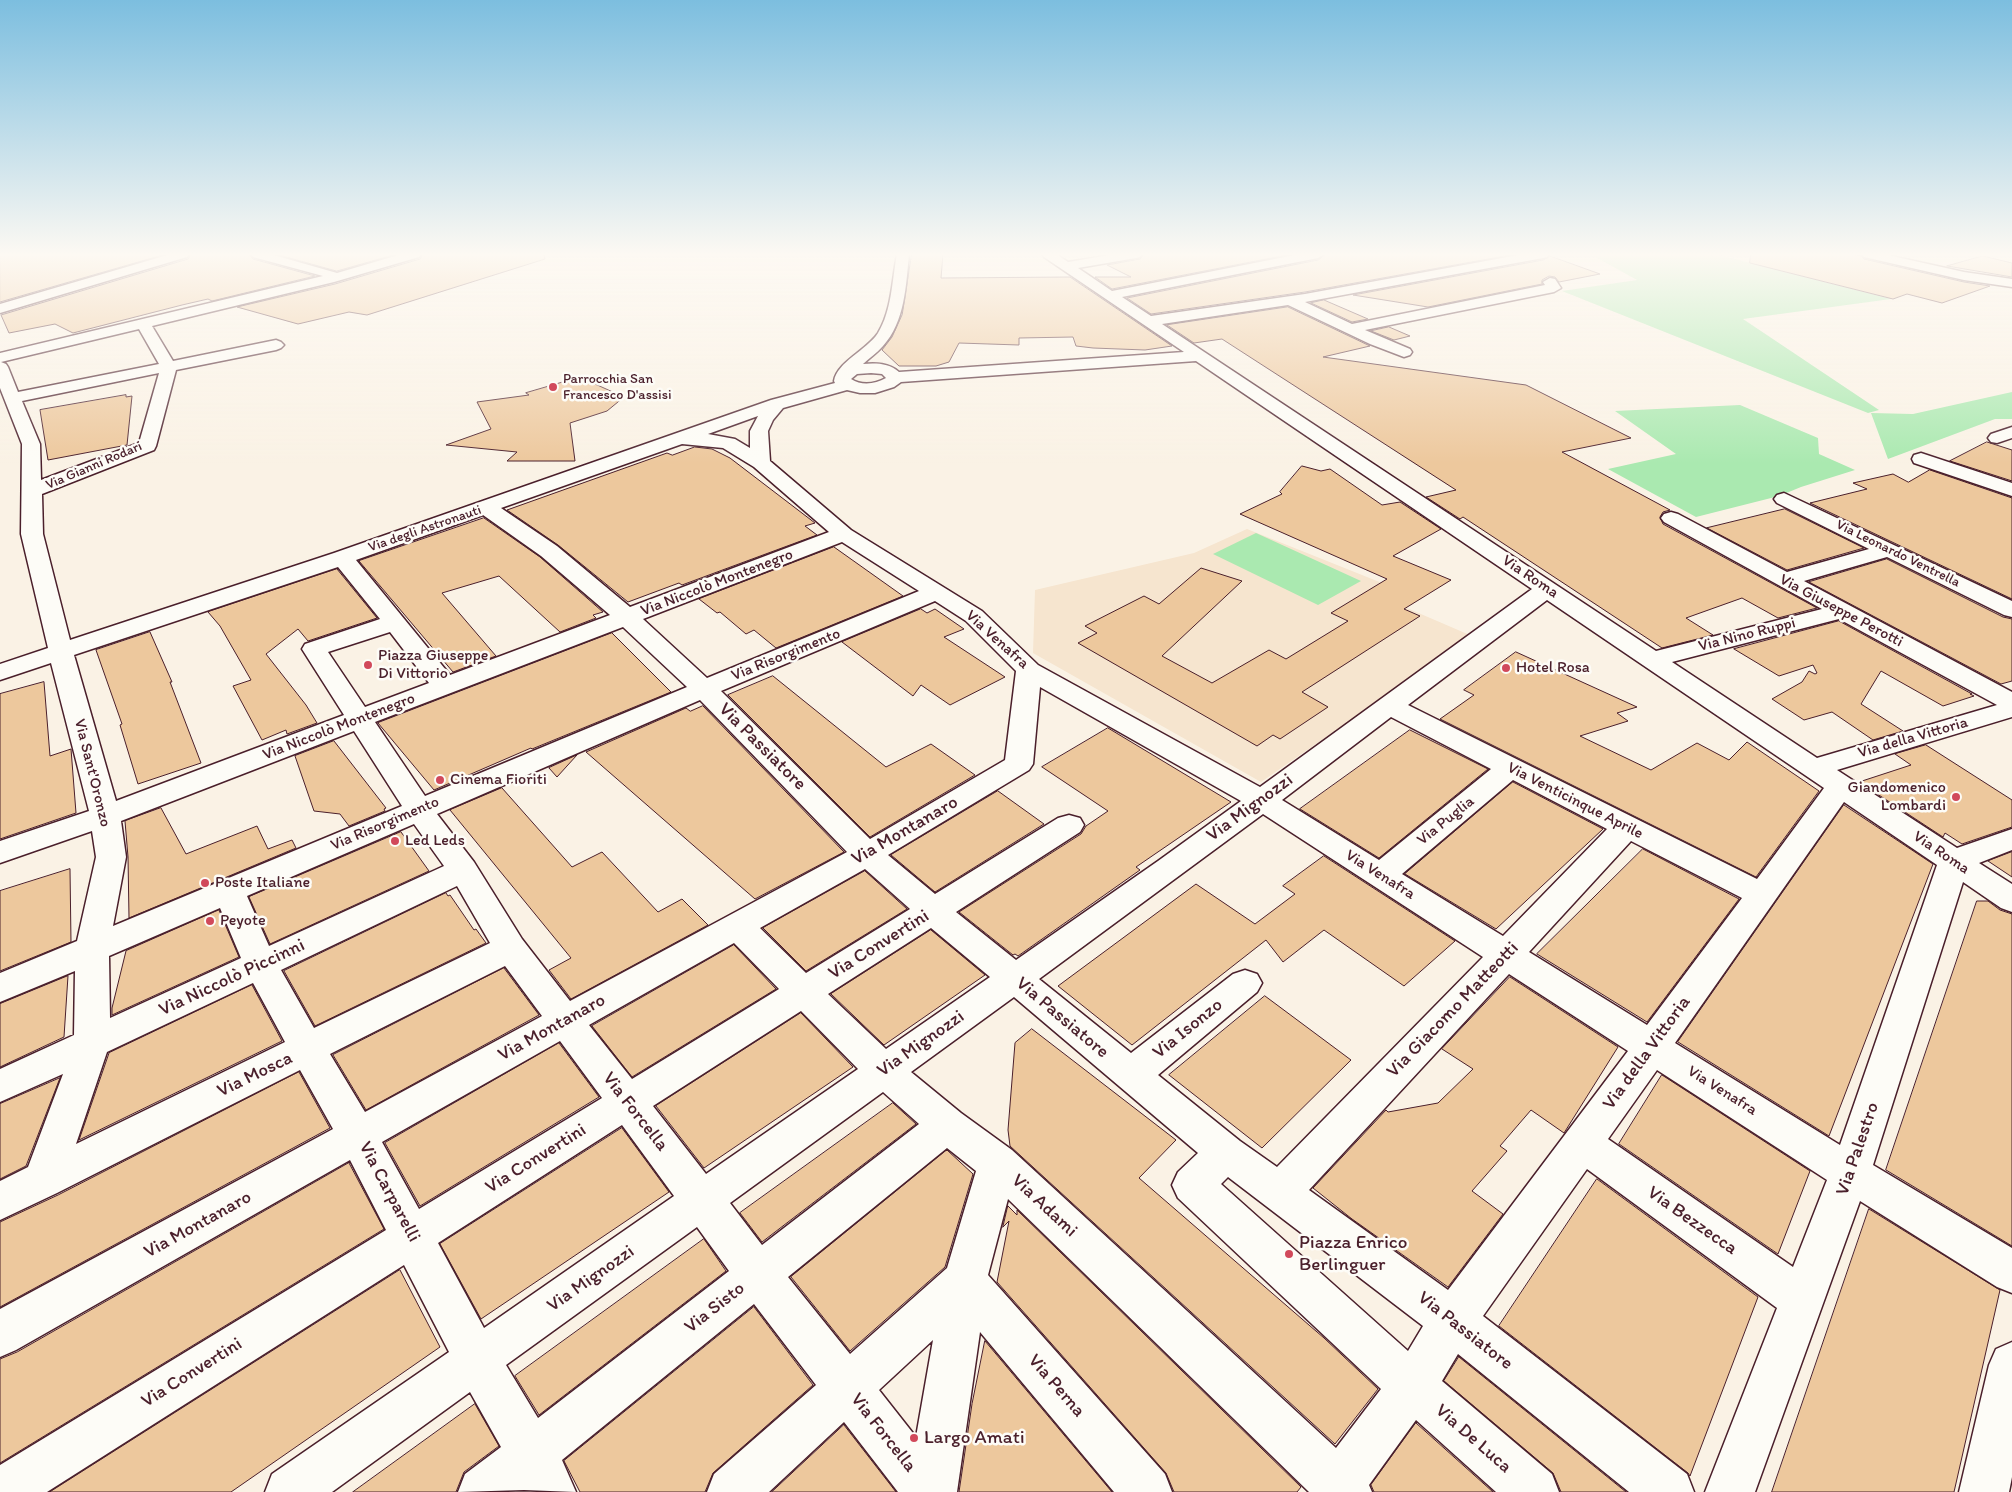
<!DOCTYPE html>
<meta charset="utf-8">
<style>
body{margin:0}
canvas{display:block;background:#faf2e5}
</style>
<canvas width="2012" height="1492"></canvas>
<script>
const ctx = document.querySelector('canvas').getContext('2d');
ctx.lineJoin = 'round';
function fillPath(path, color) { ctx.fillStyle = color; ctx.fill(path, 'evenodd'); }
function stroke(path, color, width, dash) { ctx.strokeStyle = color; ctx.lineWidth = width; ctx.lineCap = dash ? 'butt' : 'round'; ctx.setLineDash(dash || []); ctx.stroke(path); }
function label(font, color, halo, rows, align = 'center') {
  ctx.font = font + ' Itim,sans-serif'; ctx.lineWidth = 5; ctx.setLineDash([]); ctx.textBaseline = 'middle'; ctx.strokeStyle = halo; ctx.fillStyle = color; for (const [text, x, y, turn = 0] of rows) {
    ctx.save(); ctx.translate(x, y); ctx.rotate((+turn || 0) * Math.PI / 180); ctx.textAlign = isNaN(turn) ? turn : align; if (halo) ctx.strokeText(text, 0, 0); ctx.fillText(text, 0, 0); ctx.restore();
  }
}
fillPath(new Path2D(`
 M1247 529 1407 593 1393 602 1472 636 1261 782 1033 653 1035 590 1194 553Z`), '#f6e5cf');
fillPath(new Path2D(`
 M1590 254H1716L1891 299 1743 319 1879 410 1868 413 1562 291 1637 280Z
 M2012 392V419H1995L1888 459 1871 413 1913 414Z
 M1740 405 1818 438 1819 454 1855 470 1801 487 1779 496 1696 517 1608 469 1676 454 1615 411Z
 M1256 533 1361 581 1318 605 1213 554Z`), '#aae9b0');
const building = new Path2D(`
 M0 254H166L0 302Z
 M191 254H249L253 259 315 276 212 301 208 299 182 305 73 333 55 324 9 333 1 315 188 259Z
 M276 254H397L337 271Z
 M423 254H544L545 259 367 315 349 312 298 324 237 307 335 284 420 259Z
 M912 254H943L941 278 1070 277 1172 346 1145 350 1093 348 1076 346 1073 337 1019 338V345L959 343 949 362 936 366H899L882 350 892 337 902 315Z
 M1144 254H1292L1112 289 1095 277H1131L1107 265 1140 259Z
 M1326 254H1516L1305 292 1151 314 1127 298 1318 260Z
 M1751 254H1851L1861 256 1864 259 1964 282 1990 286 1942 303 1907 294 1893 299 1750 263Z
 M1550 256 1600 274 1559 282 1555 277 1549 276 1542 280V284L1428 307 1353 295 1543 260Z
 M1983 256 2012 263V277L1947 266Z
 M1324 300 1368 319 1352 322 1311 303Z
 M1288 307 1370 346 1323 357 1526 385 1631 438 1562 452 1670 510 1663 512 1660 517 1663 524 1817 608 1778 618 1742 598 1686 618 1713 635 1662 648 1463 517 1460 519 1426 497 1456 490 1222 339 1194 343 1167 325Z
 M1389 327 1410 336 1394 340 1371 331Z
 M570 380 595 384 624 397 607 411 570 423 575 461H507L517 452 446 445 491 429 477 402 529 395 526 393Z
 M126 395V397L132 396 127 445 48 460 40 410Z
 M1987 442 2012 450V481L1950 461Z
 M695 447 712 449 730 458 815 523 805 526 817 535 682 585 679 583 628 602 558 545 507 510 667 453 672 455Z
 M1302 466 1321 471 1330 469 1382 505 1400 502 1441 529 1393 556 1451 580 1404 609 1420 616 1302 692 1328 707 1280 739 1273 735 1257 746 1078 643 1097 633 1085 626 1144 596 1159 604 1201 568 1242 581 1162 656 1212 683 1269 650 1286 659 1348 621 1331 613 1387 579 1240 514 1282 494 1280 492Z
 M1930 470 2012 498V599L1810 503 1867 489 1853 483 1893 474 1908 482Z
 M1785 509 1864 548 1787 570 1707 528Z
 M484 518 540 557 603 612 593 615 596 618 560 632 499 576 442 593 496 656 453 672 359 561Z
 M834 547 903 596 776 648 754 630 746 634 720 612 717 613 699 599Z
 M1887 559 2003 617 2012 619V681L2001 684 1809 582Z
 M337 569 377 618 308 641 298 629 266 654 306 705 317 723 287 734 286 730 262 740 233 686 251 680 220 626 208 612Z
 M921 609 927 613 935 609 964 629 944 637 1005 677 950 705 921 685 913 696 842 642Z
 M1839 621 1972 694H1970L1974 696 1943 706 1881 671 1861 704 1903 731 1873 740 1832 712 1804 720 1772 699 1802 682 1809 671 1815 674 1817 673 1813 665 1779 676 1734 649Z
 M150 632 172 682H170L201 763 138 784 120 725 122 724 96 650Z
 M612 633 671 692 532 749 531 748 434 790 378 723Z
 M1516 652 1637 707 1617 713 1628 721 1580 736 1651 770 1697 743 1729 760 1747 742 1819 791 1756 877 1440 719 1474 695 1464 690Z
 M773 676 886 767 931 744 975 775 870 837 728 695Z
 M44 682 50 756 71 749 76 813 0 839V694Z
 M703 706 844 852 755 899 586 752 686 708 690 711Z
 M1108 728 1231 802 1136 867 1140 870 1018 956 1015 954 1013 955 959 912 1081 834 1086 826 1108 811 1042 767Z
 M1410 730 1488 769 1379 858 1300 809Z
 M334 741 386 808 384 809 385 811 349 826 340 814 314 811 295 756Z
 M1926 745 2012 800V827L1962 844 1945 833 1943 837 1859 782 1911 765 1895 754Z
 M577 755 557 777 549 768Z
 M1513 782 1603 829 1496 929 1405 874Z
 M502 788 572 867 602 852 658 912 682 899 708 925 571 999 549 970 571 958 450 810Z
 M998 791 1044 824 935 892 891 855Z
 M1844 805 1933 864 1829 1136 1678 1042Z
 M161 808 186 854 257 826 268 849 292 840 296 848 129 918 128 857 125 821Z
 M401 832 429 871 270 944 249 897Z
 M1643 849 1739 899 1647 1022 1537 954Z
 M2012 852V877L1988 861Z
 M1324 856 1455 941 1404 986 1324 930 1283 962 1266 940 1132 1045 1058 986 1196 884 1255 924 1295 894 1283 886Z
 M70 869 71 942 0 971V891Z
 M865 871 907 909 806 971 763 928Z
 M446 893 448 896 450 895 474 930 476 929 486 943 315 1026 284 971Z
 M1977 901H1988L2000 910 2012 914V1246L1886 1170Z
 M219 910 239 957 112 1015V1008L126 951Z
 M931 930 985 975 884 1045 831 994Z
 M734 945 776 989 632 1077 592 1026Z
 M504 968 539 1015 366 1110 333 1055Z
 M68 976 64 1037 0 1067V1004Z
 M1510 977 1618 1047 1564 1133 1531 1110 1500 1146 1507 1151 1472 1191 1503 1214 1448 1287 1352 1219 1313 1188 1386 1110 1388 1112 1438 1103 1473 1069 1442 1049Z
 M252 985 282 1041 79 1140 109 1053Z
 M1265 996 1351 1060 1262 1148 1169 1075Z
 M801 1013 853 1067 704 1168 656 1106Z
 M1032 1029 1176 1140 1139 1178 1324 1338 1378 1389 1335 1444 1010 1146 1008 1130 1015 1043Z
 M559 1043 599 1097 420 1206 385 1143Z
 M299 1072 330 1128 0 1307V1222L58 1195Z
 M1662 1075 1810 1171 1778 1254 1619 1144Z
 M60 1078 26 1166 0 1179V1104Z
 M893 1103 916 1124 762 1242 740 1213Z
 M622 1128 669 1192 481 1319 440 1244Z
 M947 1150 973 1174 945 1267 850 1351 791 1277Z
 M349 1163 384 1229 0 1463V1359L17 1352Z
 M1597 1179 1758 1297 1690 1476 1688 1473 1499 1326Z
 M1008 1206 1017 1215V1210L1301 1487 1297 1492H1174L1166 1473 997 1282 1009 1221 1003 1227Z
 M1869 1209 2000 1290 1954 1492H1772Z
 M704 1239 726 1271 539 1415 515 1376Z
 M400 1270 440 1347 231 1492H50Z
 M754 1307 813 1385 713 1473 705 1492H580L564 1461Z
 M985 1341 1112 1492H959L972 1404Z
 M1459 1357 1626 1492H1561L1553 1473 1444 1381Z
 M475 1404 499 1446 464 1472 456 1492H353Z
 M1416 1423 1493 1492H1374L1371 1485Z
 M844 1425 896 1492H772Z`);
fillPath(building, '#edc89d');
stroke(building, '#4a1f2b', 1);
const minor = new Path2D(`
 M251 254H270L337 273 402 254H421L419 257 334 282 152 326 173 361 276 340 281 342 284 345 281 348 276 350 176 370 156 446 154 450 42 494 43 534 70 640 334 553 771 400 835 383 834 381C837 362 867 350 878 333 892 310 892 280 897 254H909C906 285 905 322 883 346 877 353 869 358 863 364 876 363 889 363 899 372L1184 352 1044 257 1042 254H1056L1068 262 1116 254H1142L1140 257 1136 258 1078 268 1112 291 1300 254H1324L1318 258 1122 297 1151 316 1305 294 1524 254H1549L1547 257 1543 258 1305 302 1352 324 1545 285 1543 282 1550 278 1555 279 1561 288 1554 292 1365 330 1410 349 1412 352 1410 355 1404 357 1370 344 1288 305 1162 324 1656 651 1822 609 1664 522 1661 518 1664 514 1671 512 1678 514 1787 572 1869 549 1777 503 1774 499 1777 495 1784 493 2012 601V617L2004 615 1887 557 1804 581 2012 692V717L1837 770 1957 848 2012 829V850L1979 863 2012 884V912L2001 908 1963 882 1873 1165 2012 1248V1293L1997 1287 1860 1201 1755 1492H1705L1777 1308 1587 1169 1483 1316 1687 1474 1694 1492H1629L1458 1354 1442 1381 1552 1474 1559 1492H1496L1416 1420 1369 1485 1372 1492H1309L1008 1199 988 1275 1165 1474 1172 1492H1114L980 1332 957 1492H898L844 1422 769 1492H707L714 1474 816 1385 754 1304 562 1460 576 1492 524 1490 458 1492 465 1474 501 1447 470 1392 332 1492H265L272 1474 449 1352 404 1265 47 1492H0V1465L386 1230 350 1160 16 1350 0 1357V1309L333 1129 300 1070 57 1193 0 1220V1181L28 1167 63 1074 0 1102V1069L74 1035 75 971 0 1002V973L77 941 96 857 92 831 0 863V841L89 811 51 663 0 680V664L48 648 21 534 22 444 0 388V353L323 276 253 257ZM139 329 159 364 18 392 8 367 6 364 1 362ZM1196 361 1532 589 1260 787 1038 665 982 611 851 530 770 461 768 431 773 420 783 408 847 390 860 393H875L894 387 901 382ZM159 373 139 443 41 480 40 444 22 401ZM871 373 882 374 886 378C875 384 862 386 851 379L857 374ZM758 416 750 431V448L735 439 708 434ZM682 444 723 448 754 467 829 532 630 607 557 546 501 508ZM483 515 541 556 610 615 450 675 356 560ZM842 542 919 591 707 678 643 619ZM338 567 380 619 305 644 302 649 344 715 116 801 74 655ZM1547 600 1824 788 1757 879 1408 705ZM935 601 966 621 1016 671 1005 760 870 839 721 691ZM1839 619 1997 705 1817 758 1672 662ZM623 627 687 687 425 796 375 722ZM390 632 429 683 365 707 328 652ZM1040 687 1241 801 1158 861 1016 960 956 912 1080 832 1084 825 1080 818 1069 815 1058 818 935 894 888 855 1029 770 1033 764ZM700 700 847 852 570 1001 522 939 474 862 437 814ZM1391 717 1491 769 1379 860 1282 800ZM354 731 402 806 113 926 126 857 121 821ZM1513 780 1607 829 1503 936 1402 874ZM1844 802 1937 865 1840 1145 1675 1043ZM1263 814 1483 957 1277 1167 1240 1141 1158 1075 1257 992 1262 983 1257 974 1245 970 1233 974 1131 1053 1039 979ZM414 824 444 866 269 946 247 896ZM1631 841 1742 898 1647 1025 1529 952ZM865 869 910 909 806 973 760 928ZM457 886 490 943 314 1028 281 970ZM220 908 241 958 110 1018 109 956ZM931 928 990 977 886 1049 828 994ZM734 943 779 989 632 1079 589 1025ZM505 966 542 1016 365 1112 330 1054ZM1509 974 1628 1051 1448 1290 1309 1190ZM253 983 285 1042 76 1144 107 1052ZM1014 997 1198 1153 1178 1172 1172 1185 1178 1198 1381 1389 1336 1448 1012 1150 961 1113 911 1072ZM801 1011 858 1069 706 1174 653 1106ZM560 1041 602 1098 419 1209 382 1142ZM1657 1070 1827 1180 1793 1267 1608 1139ZM883 1092 919 1124 762 1245 730 1203ZM622 1125 674 1196 484 1328 438 1243ZM947 1148 976 1171 947 1268 850 1354 788 1277ZM1228 1177 1423 1326 1408 1351 1221 1184ZM697 1227 729 1271 538 1418 506 1365ZM933 1340 916 1437 879 1390Z
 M1862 254H1883L1964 272 2012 279V287L1964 280 1864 257Z
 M2012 427V438L1997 443 1991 442 1988 438 1991 434Z
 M1921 453 2012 483V496L1914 463 1912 459 1914 455Z
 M2012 1342V1477L2009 1492H1959L1989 1365 1996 1349Z`);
const major = new Path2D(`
 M171 254H189L187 257 0 313V304Z`);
stroke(minor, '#4a1f2b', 3);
stroke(major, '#4a1f2b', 3);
fillPath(minor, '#fdfcf7');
fillPath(major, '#fdfcf7');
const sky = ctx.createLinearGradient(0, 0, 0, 463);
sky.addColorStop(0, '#7cbedf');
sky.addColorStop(0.55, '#fdf9f3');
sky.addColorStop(1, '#fdf9f300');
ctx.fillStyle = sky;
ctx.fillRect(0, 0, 2012, 463);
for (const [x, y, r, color] of [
 [553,387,5,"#d1495b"],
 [368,665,5,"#d1495b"],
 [1506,668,5,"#d1495b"],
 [440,780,5,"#d1495b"],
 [1956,797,5,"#d1495b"],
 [395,841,5,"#d1495b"],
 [205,883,5,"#d1495b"],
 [210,921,5,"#d1495b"],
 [1289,1254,5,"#d1495b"],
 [914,1438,5,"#d1495b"]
]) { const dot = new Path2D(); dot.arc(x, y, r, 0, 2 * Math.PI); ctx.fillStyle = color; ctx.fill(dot); stroke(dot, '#fdfcf7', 2); }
label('14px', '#4a1f2b', '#fdfcf7', [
 ["Parrocchia San",563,379],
 ["Francesco D'assisi",563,395]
], 'left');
label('14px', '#4a1f2b', '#fdfcf7', [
 ["Via Gianni Rodari",94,466,-23],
 ["Via degli Astronauti",425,529,-19],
 ["Via Leonardo Ventrella",1898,554,26]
]);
label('16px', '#4a1f2b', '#fdfcf7', [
 ["Via Roma",1530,577,34],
 ["Via Niccolò Montenegro",717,583,-21],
 ["Via Giuseppe Perotti",1841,611,28],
 ["Via Nino Ruppi",1747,635,-14],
 ["Via Venafra",997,640,42],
 ["Via Risorgimento",786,655,-22],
 ["Via Niccolò Montenegro",339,727,-21],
 ["Via della Vittoria",1913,738,-16],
 ["Via Sant'Oronzo",92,773,76],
 ["Via Venticinque Aprile",1575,801,27],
 ["Via Puglia",1446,821,-39],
 ["Via Risorgimento",385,824,-23],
 ["Via Roma",1941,853,34],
 ["Via Venafra",1380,875,32],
 ["Via Venafra",1722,1091,32]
]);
label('16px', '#4a1f2b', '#fdfcf7', [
 ["Piazza Giuseppe",378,656],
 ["Di Vittorio",378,674],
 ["Hotel Rosa",1516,668],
 ["Cinema Fioriti",450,780],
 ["Giandomenico",1946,788,"right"],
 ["Lombardi",1946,806,"right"],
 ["Led Leds",405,841],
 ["Poste Italiane",215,883],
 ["Peyote",220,921]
], 'left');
label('19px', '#4a1f2b', '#fdfcf7', [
 ["Via Passiatore",762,747,45],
 ["Via Mignozzi",1250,808,-36],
 ["Via Montanaro",905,831,-30],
 ["Via Convertini",879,945,-32],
 ["Via Niccolò Piccinni",232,978,-25],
 ["Via Giacomo Matteotti",1453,1010,-46],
 ["Via Passiatore",1062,1018,40],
 ["Via Montanaro",552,1028,-29],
 ["Via Isonzo",1188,1029,-39],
 ["Via Mignozzi",921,1044,-35],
 ["Via della Vittoria",1647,1053,-54],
 ["Via Mosca",255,1075,-26],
 ["Via Forcella",635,1112,52],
 ["Via Palestro",1858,1149,-71],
 ["Via Convertini",536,1159,-32],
 ["Via Carparelli",389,1192,62],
 ["Via Adami",1044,1206,43],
 ["Via Bezzecca",1692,1221,35],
 ["Via Montanaro",198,1225,-29],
 ["Via Mignozzi",591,1279,-35],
 ["Via Sisto",715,1308,-38],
 ["Via Passiatore",1465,1331,38],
 ["Via Convertini",192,1373,-32],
 ["Via Perna",1056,1386,49],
 ["Via Forcella",883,1433,52],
 ["Via De Luca",1473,1439,41]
]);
label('19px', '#4a1f2b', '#fdfcf7', [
 ["Piazza Enrico",1299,1243],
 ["Berlinguer",1299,1265],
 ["Largo Amati",924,1438]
], 'left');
</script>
